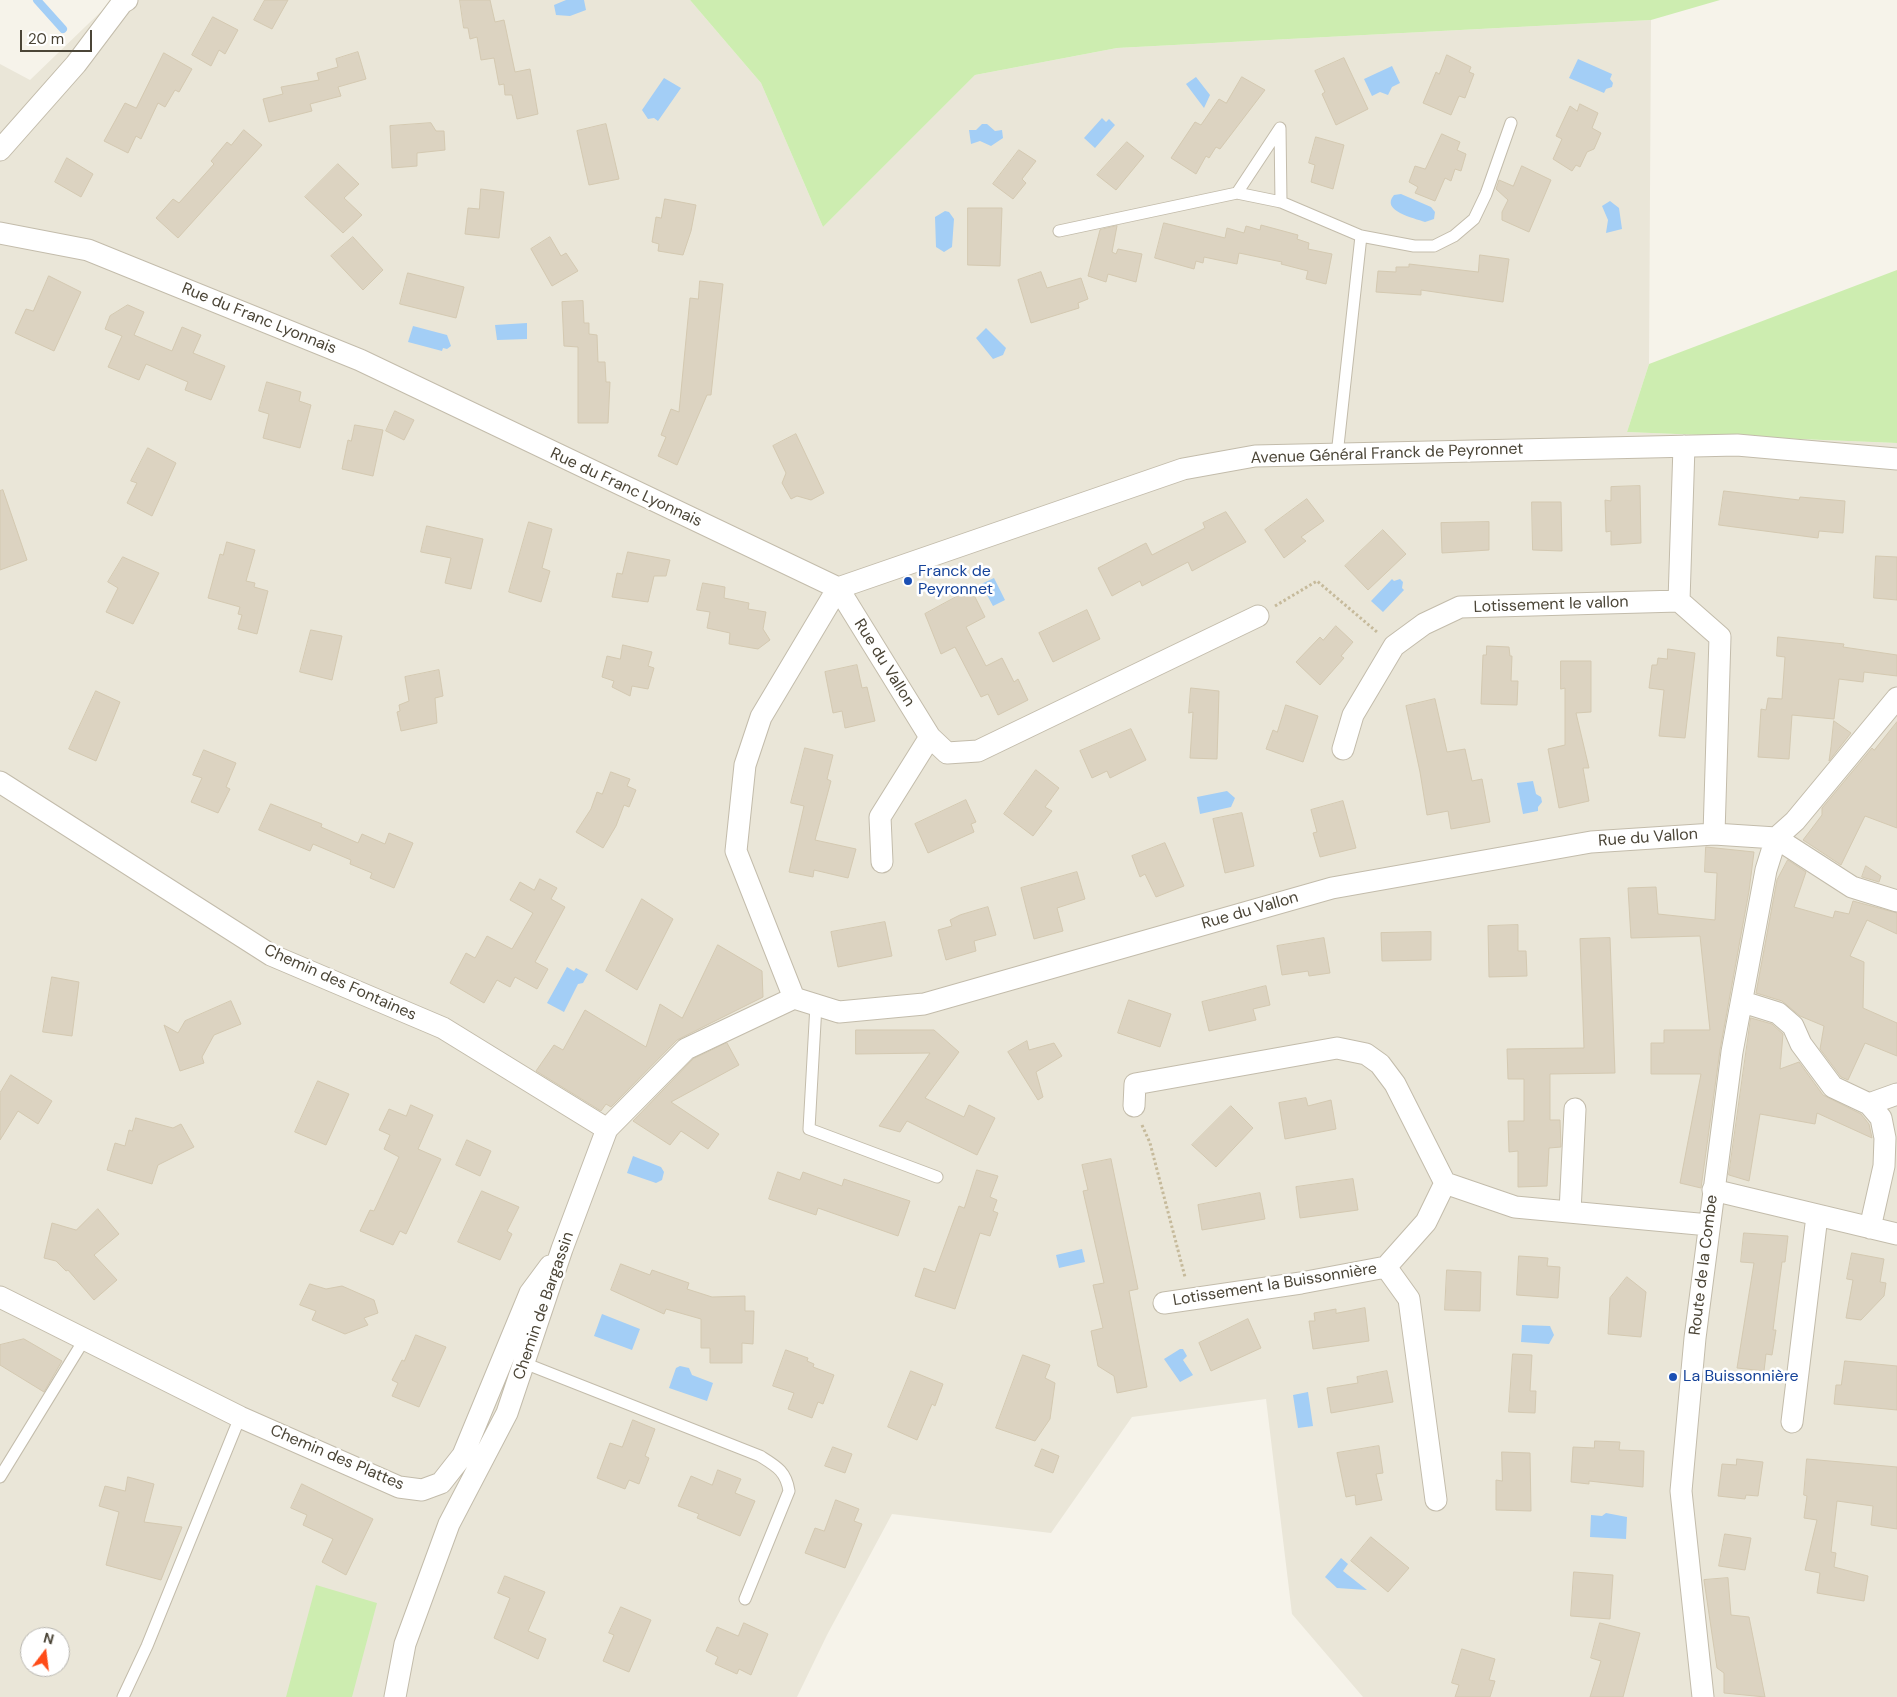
<!DOCTYPE html>
<meta charset="utf-8">
<style>
body{margin:0}
#map{position:relative;width:1897px;height:1697px;overflow:hidden;background:#f6f3ea;font-family:"DM Sans",sans-serif}
canvas{display:block}
.north{position:absolute;left:20px;top:1627px;width:50px;height:50px;box-sizing:border-box;background:#fff;border:1px solid #b7b5af;border-radius:50%;rotate:15deg;font-size:14px;font-weight:700;line-height:20px;text-align:center;color:#4b4537}
.north::after{content:'';display:block;margin:auto;width:18px;height:22px;background:#ff4c18;clip-path:polygon(50% 0,100% 100%,50% 72%,0 100%)}
.scale{position:absolute;left:20px;top:30px;width:72px;height:22px;box-sizing:border-box;border:2px solid #4b4537;border-top:0;padding-left:6px;font-size:15px;line-height:18px;white-space:nowrap;color:#4b4537;-webkit-text-stroke:4px #fff;paint-order:stroke}
</style>
<div id="map">
<canvas width="1897" height="1697"></canvas>
<div class="north">N</div>
<div class="scale">20 m</div>
</div>
<script>
const ctx = document.querySelector('canvas').getContext('2d');
ctx.lineJoin = 'round';
function fillPath(path, color) { ctx.fillStyle = color; ctx.fill(path, 'evenodd'); }
function stroke(path, color, width, dash) { ctx.strokeStyle = color; ctx.lineWidth = width; ctx.lineCap = dash ? 'butt' : 'round'; ctx.setLineDash(dash || []); ctx.stroke(path); }
function label(font, color, halo, rows, align = 'center') {
  ctx.font = font + ' "DM Sans",sans-serif'; ctx.lineWidth = 5; ctx.setLineDash([]); ctx.textBaseline = 'middle'; ctx.strokeStyle = halo; ctx.fillStyle = color; for (const [text, x, y, turn = 0] of rows) {
    ctx.save(); ctx.translate(x, y); ctx.rotate((+turn || 0) * Math.PI / 180); ctx.textAlign = isNaN(turn) ? turn : align; if (halo) ctx.strokeText(text, 0, 0); ctx.fillText(text, 0, 0); ctx.restore();
  }
}
fillPath(new Path2D(`
 M113 0H690L761 83 823 227 975 75 1117 48 1651 20 1649 364 1627 432 1897 443V1697H1363L1292 1614 1266 1399 1132 1417 1051 1533 892 1514 827 1635 797 1697H0V64L30 80ZM30 1637H60V1667H30Z`), '#eae6d8');
fillPath(new Path2D(`
 M690 0H1720L1651 20 1117 48 975 75 823 227 761 83Z
 M1897 270V443L1627 432 1649 364Z
 M316 1585 377 1603 352 1697H286Z`), '#cdedb0');
fillPath(new Path2D(`
 M566 0H584L586 10 570 16 556 15 554 5Z
 M1578 59 1612 74 1610 79 1613 83 1612 87 1606 89 1604 93 1569 78Z
 M1392 66 1400 83 1392 87 1388 95 1380 92 1372 96 1364 79Z
 M1196 77 1210 95 1204 108 1186 84Z
 M664 78 681 88 658 121 654 118 648 119 642 110Z
 M1102 118 1106 122 1109 119 1115 125 1095 148 1084 138Z
 M982 124H987L995 131 1002 130 1003 138 991 146 980 141 971 144 969 130H976Z
 M1401 194 1431 207 1435 212 1434 219 1425 222C1414 218 1380 211 1394 195Z
 M1610 201 1619 208 1622 229 1606 233 1608 220 1602 206Z
 M945 211 949 212 954 219 952 247 944 252 936 247 935 217Z
 M527 323V339L497 340 495 325Z
 M413 326 447 335 451 346 447 349 443 348 442 351 408 342Z
 M986 328 1006 348 1003 355 993 359 976 338Z
 M994 578 1005 600 993 606 981 584Z
 M1392 579 1394 581 1400 579 1403 582 1402 588 1404 590 1383 612 1371 601Z
 M1533 781 1536 794 1541 797 1542 802 1538 807V811L1523 814 1517 783Z
 M1227 791 1235 798 1231 807 1200 814 1197 797Z
 M567 967 574 971 576 968 588 974 583 983 578 984 564 1012 547 1003Z
 M633 1156 661 1167 664 1172 662 1180 656 1183 627 1173Z
 M1082 1249 1085 1262 1059 1268 1056 1255Z
 M602 1314 640 1329 632 1350 594 1336Z
 M1522 1325 1550 1326 1554 1335 1549 1344 1521 1342Z
 M1180 1349H1183L1187 1356 1183 1360 1193 1375 1180 1382 1164 1359Z
 M680 1366 689 1368 692 1375 713 1383 707 1401 669 1388 676 1368Z
 M1308 1392 1313 1426 1298 1428 1293 1395Z
 M1606 1513 1627 1517 1626 1539 1590 1537 1591 1515 1602 1516Z
 M1341 1558 1348 1564 1343 1571 1367 1590 1337 1588 1325 1577Z`), '#a3cef6');
stroke(new Path2D(`
 M37 0 63 29`), '#a3cef6', 8);
const building = new Path2D(`
 M265 0H288L272 29 254 20Z
 M460 0H490L495 22 504 20 515 72 530 69 538 114 517 119 512 95H505L504 84 499 85 494 58 481 60 477 37 470 39 468 28H464Z
 M213 17 238 30 225 54 219 50 211 66 192 55Z
 M358 52 366 79 338 87 341 96 310 104 312 111 269 122 263 99 283 94 281 87 319 80 317 73 338 67 336 59Z
 M164 53 192 69 179 92 175 90 165 107 158 103 141 139 136 136 128 153 104 141 125 103 136 108Z
 M1447 55 1471 67 1469 72 1474 74 1465 98 1459 96 1451 115 1423 103 1436 72 1439 74Z
 M1344 58 1368 109 1336 125 1322 94 1325 92 1315 71Z
 M1242 77 1265 90 1220 149 1216 147 1209 158 1206 156 1196 174 1171 158 1195 122 1201 125 1219 99 1226 103Z
 M1580 104 1598 113 1592 128 1601 133 1594 149 1587 152 1580 167 1576 165 1572 171 1553 159 1562 139 1556 136 1570 106 1577 111Z
 M431 123 436 131H444L445 150 417 153V166L392 168 390 126Z
 M606 124 619 179 589 185 577 131Z
 M244 130 262 145 178 238 156 218 173 199 179 203 214 164 211 161 227 142 231 145Z
 M1442 134 1460 142 1457 150 1466 154 1461 171 1455 169 1451 181 1445 178 1435 201 1415 193 1418 187 1409 182 1415 166 1425 169Z
 M1316 137 1344 145 1333 189 1311 182 1315 165 1309 163Z
 M1127 142 1144 156 1116 190 1097 175Z
 M1019 150 1036 161 1022 179 1026 183 1013 199 993 184Z
 M67 158 93 174 81 197 55 182Z
 M338 164 359 184 344 198 362 215 343 233 305 197Z
 M1522 166 1551 180 1529 232 1502 220V212L1508 200 1496 189 1499 180 1513 186Z
 M481 189 504 192 499 238 465 234 468 208 479 209Z
 M665 199 696 205 691 231 683 255 658 251 659 244 652 242 656 217 661 218Z
 M968 208H1002L1000 266 968 265Z
 M1164 223 1225 238 1227 228 1244 233 1246 226 1260 230 1261 225 1298 235 1297 239 1309 243 1308 249 1332 254 1326 284 1306 279 1308 271 1281 264 1282 262 1239 253 1237 264 1204 257 1203 263 1196 261 1194 269 1155 258Z
 M1117 226 1112 252 1116 254 1118 249 1142 254 1136 282 1108 274 1106 282 1088 276 1100 230Z
 M353 237 383 270 363 290 331 256Z
 M550 237 561 256 566 253 578 271 552 286 531 249Z
 M1480 255 1509 259 1503 302 1421 290V295L1376 292 1378 271 1396 272V267H1409V264L1478 272Z
 M1041 272 1047 288 1081 278 1088 299 1078 303 1079 308 1031 323 1018 280Z
 M408 273 464 287 456 318 400 304Z
 M49 276 81 292 54 351 15 333 26 309 33 311Z
 M700 281 723 284 711 395H707L677 465 658 456 666 437 661 435 671 409 679 412 690 298 698 299Z
 M583 301 584 323H589V334L597 335 598 362H605L606 382H610L608 423H578V347L564 346 562 302Z
 M128 305 144 312 134 335 172 351 182 327 201 335 193 353 225 366 211 400 185 390 188 382 146 364 139 380 108 367 122 336 105 329 110 316Z
 M267 382 301 392 299 401 311 405 300 448 263 438 269 414 259 411Z
 M395 411 414 420 404 440 386 431Z
 M355 425 383 430 373 476 342 469 348 440 351 441Z
 M796 434 824 493 811 500 797 496 791 499 782 483 786 473 773 446Z
 M148 448 176 463 152 516 127 503 137 483 131 481Z
 M1640 486 1641 543 1611 545V531L1606 532 1605 500 1611 501V487Z
 M3 490 27 560 0 570V491Z
 M1724 491 1799 500 1800 497 1845 501 1843 533 1819 531 1818 538 1719 525Z
 M1307 499 1324 521 1301 537 1306 541 1284 558 1265 530Z
 M1532 502H1561L1562 551 1533 550Z
 M1226 512 1246 542 1192 571 1188 562 1142 586 1140 581 1112 596 1098 568 1146 543 1152 555 1205 528 1203 523Z
 M529 522 552 529 542 568 550 571 541 602 509 592Z
 M1489 522V550L1442 553 1441 523Z
 M427 526 483 539 471 589 445 583 451 558 421 552Z
 M1383 530 1406 554 1368 590 1345 566Z
 M227 542 255 550 246 581 255 583 254 587 268 591 257 634 238 629 242 615 238 614 240 607 208 598 220 554 223 555Z
 M628 552 670 560 666 576H654L648 602 612 597 617 573 622 574Z
 M1876 556 1897 557V600L1874 598Z
 M123 557 159 573 133 624 106 612 118 588 108 582Z
 M703 583 725 587 724 598 749 603 748 609 766 612 763 629 770 640 758 649 729 644 730 633 707 628 710 612 697 610Z
 M971 589 985 617 966 627 986 666 1002 658 1014 682 1018 679 1028 700 998 715 988 694 981 697 955 647 941 654 925 614Z
 M1087 610 1100 639 1053 662 1039 633Z
 M1336 626 1353 642 1341 656 1344 658 1320 685 1296 662 1320 637 1323 640Z
 M311 630 342 636 332 680 300 672Z
 M1778 637 1844 644 1843 647 1897 655V676L1864 672 1863 682 1839 679 1834 719 1792 715 1789 759 1758 757 1761 709 1766 710 1768 698 1782 699 1785 657 1777 656Z
 M623 645 652 652 648 666 654 668 648 689 632 686 630 696 612 687 614 681 602 677 607 656 620 659Z
 M1487 646 1509 647 1510 656H1512L1511 681H1518L1517 705 1481 704 1483 655H1486Z
 M1668 649 1695 653 1685 738 1659 736 1664 690 1649 688 1652 665H1657L1658 658 1667 659Z
 M1561 661H1591V712L1576 713 1589 768H1583L1589 801 1559 808 1548 749 1565 745V688L1561 689Z
 M857 665 862 688 867 687 875 721 845 728 842 711 833 713 825 672Z
 M439 670 443 696 435 698 437 723 401 731 397 712 400 711 399 705 409 701 405 677Z
 M1191 688 1219 691 1217 759 1190 758 1193 712 1189 713Z
 M96 691 120 702 96 761 69 749Z
 M1435 699 1447 752 1465 749 1472 781 1482 779 1490 822 1451 829 1448 811 1427 815 1420 772 1406 706Z
 M1286 705 1318 716 1303 762 1266 749 1273 730 1277 732Z
 M1834 721 1851 733 1829 761 1831 747Z
 M1897 722V828L1865 816 1841 865 1803 840 1822 815V808L1872 748 1874 750Z
 M1131 729 1146 760 1110 778 1107 771 1092 778 1080 751Z
 M805 748 833 755 827 779 831 781 815 840 856 849 848 878 814 870 813 877 789 872 804 806 791 803Z
 M204 750 236 763 226 787 230 789 218 813 191 802 202 778 193 775Z
 M1036 770 1059 788 1045 807 1052 811 1033 836 1004 814Z
 M611 772 630 779 627 786 636 790 629 807 624 805 616 826 603 848 576 832 591 809 597 792 602 794Z
 M966 800 976 822 971 824 974 832 928 853 915 824Z
 M1343 801 1356 848 1320 857 1313 833 1317 832 1311 810Z
 M271 804 322 824 321 827 358 843 362 834 385 844 389 833 413 843 394 888 370 878 372 873 350 864 351 860 313 844 310 851 259 830Z
 M1242 813 1254 866 1225 873 1213 819Z
 M1165 843 1184 886 1156 897 1145 874 1140 877 1132 856Z
 M1706 847 1754 852 1749 891 1720 1050 1701 1188 1680 1183 1701 1074H1651V1043H1664V1030H1710L1700 936 1631 938 1628 888 1656 887 1658 914 1715 920 1717 873 1705 872Z
 M1788 860 1806 872 1794 907 1833 918 1835 911 1849 914 1853 901 1897 913V934L1867 920 1850 956 1864 962 1863 1008 1897 1023V1056L1865 1043 1848 1080 1841 1077 1820 1049 1824 1026 1800 1016 1782 1001 1756 993 1777 880Z
 M1866 866 1881 876 1879 882 1862 877Z
 M1077 872 1085 899 1057 908 1063 931 1034 939 1021 888Z
 M540 879 557 888 551 899 565 907 535 962 548 969 537 989 515 977 510 987 497 980 484 1003 450 983 466 953 475 958 487 936 512 949 533 913 510 900 520 882 534 890Z
 M642 899 673 919 637 990 606 971Z
 M988 907 996 935 974 941 976 951 946 960 938 930 952 926 950 920 960 915Z
 M885 922 892 956 838 967 831 932Z
 M1518 925V951H1526L1527 976 1489 977 1488 926Z
 M1431 932V960L1382 961 1381 933Z
 M1324 938 1330 973 1309 976 1308 971 1282 975 1277 946Z
 M1610 938 1615 1073 1550 1074V1120H1560L1561 1147 1549 1148 1547 1186 1518 1187V1151L1509 1152 1508 1121H1524V1079H1508L1507 1049 1584 1048 1580 939Z
 M718 945 762 971 763 997 677 1040 611 1107 606 1104 601 1111 536 1071 554 1045 563 1050 585 1010 646 1047 660 1004 682 1018Z
 M52 977 79 982 72 1036 43 1032Z
 M1266 986 1270 1005 1253 1009 1256 1020 1209 1031 1202 1002Z
 M1129 1000 1171 1014 1160 1047 1118 1033Z
 M231 1001 241 1024 214 1035 202 1057 204 1063 180 1071 164 1025 178 1033 185 1021Z
 M1751 1018 1772 1024 1783 1034 1780 1069 1799 1062 1823 1095 1861 1114 1869 1124 1872 1138 1817 1113 1815 1124 1760 1114 1749 1181 1729 1175Z
 M856 1030H934L959 1052 925 1098 964 1117 969 1105 995 1118 977 1155 907 1121 900 1132 879 1126 930 1053 856 1054Z
 M1027 1041 1029 1050 1054 1043 1062 1056 1036 1072 1043 1097 1038 1100 1008 1052Z
 M727 1043 739 1065 671 1102 719 1134 708 1149 681 1131 670 1145 633 1121 693 1059Z
 M11 1075 52 1101 38 1124 18 1111 0 1140V1093Z
 M318 1081 349 1094 326 1145 295 1132Z
 M1306 1098 1308 1106 1331 1100 1336 1129 1285 1139 1279 1103Z
 M411 1105 433 1115 418 1149 441 1159 406 1234 400 1231 393 1245 360 1231 370 1210 374 1211 399 1157 384 1149 390 1135 379 1130 389 1109 406 1116Z
 M1231 1106 1253 1128 1216 1167 1192 1145Z
 M136 1118 173 1128 181 1124 194 1147 158 1165 152 1184 107 1170 115 1143 125 1146 129 1130 132 1131Z
 M467 1140 491 1151 480 1176 456 1165Z
 M1111 1159 1138 1289 1129 1291 1147 1387 1117 1393 1114 1376 1098 1366 1091 1331 1103 1328 1093 1285 1104 1283 1083 1191 1088 1190 1082 1165Z
 M977 1170 998 1176 990 1197 997 1200 993 1211 998 1213 990 1236 980 1233 955 1309 915 1296 924 1268 935 1272 959 1206 964 1208Z
 M778 1172 800 1180 803 1172 842 1186 844 1179 910 1201 898 1236 818 1208 816 1215 769 1199Z
 M1353 1179 1358 1210 1300 1218 1296 1187Z
 M482 1191 519 1207 507 1231 512 1234 500 1260 458 1242Z
 M1260 1193 1265 1219 1202 1230 1198 1205Z
 M98 1209 119 1234 94 1255 117 1280 94 1300 68 1270 66 1271 56 1261 44 1258 52 1223 76 1230Z
 M1744 1233 1788 1236 1785 1262H1782L1773 1330H1776L1772 1355 1766 1354 1764 1371 1737 1368 1754 1263 1741 1262Z
 M1852 1253 1884 1259 1880 1282 1886 1283 1884 1296 1861 1320 1846 1318 1853 1280 1847 1279Z
 M1519 1256 1548 1258 1547 1266 1560 1267 1558 1298 1517 1295Z
 M621 1264 650 1275 652 1270 689 1283 687 1289 712 1297 745 1296V1311H754L753 1344 742 1343V1363H710V1348H701V1319L666 1309 664 1314 611 1290Z
 M1447 1270 1481 1272 1480 1311 1445 1310Z
 M1627 1277 1646 1292 1641 1337 1608 1334 1610 1298Z
 M310 1284 326 1289 342 1286 374 1300 378 1313 364 1318 368 1325 345 1334 312 1320 316 1311 300 1305Z
 M1365 1308 1369 1341 1313 1349 1309 1321H1315L1314 1313 1336 1309V1313Z
 M1248 1319 1261 1348 1211 1371 1199 1343Z
 M416 1335 446 1347 419 1407 392 1396 398 1383 392 1380 402 1360 404 1361Z
 M24 1339 62 1361 44 1392 0 1365V1345Z
 M786 1350 808 1358 807 1361 814 1364 813 1367 834 1375 823 1404 818 1402 812 1418 788 1409 794 1393 773 1386Z
 M1513 1354 1532 1355 1530 1391H1536L1535 1413 1509 1412Z
 M1023 1355 1050 1365 1045 1378 1055 1383 1050 1419 1035 1441 996 1428Z
 M1845 1361 1897 1366V1410L1834 1404 1836 1385H1841Z
 M911 1371 943 1384 935 1406 932 1404 917 1440 888 1427Z
 M1387 1371 1393 1402 1331 1413 1327 1388 1358 1383 1357 1377Z
 M633 1420 655 1429 645 1456 649 1458 639 1484 629 1480 625 1489 597 1478 610 1443 622 1447Z
 M1595 1441 1620 1442 1619 1450 1644 1451 1643 1487 1589 1481V1484L1571 1482 1573 1447 1594 1448Z
 M1379 1446 1383 1473 1376 1474 1382 1500 1356 1505 1355 1495 1346 1497 1337 1453Z
 M833 1447 852 1454 845 1473 825 1466Z
 M1042 1449 1059 1456 1053 1473 1035 1466Z
 M1502 1452 1530 1453 1531 1511 1496 1510V1480L1502 1481Z
 M1737 1459 1763 1462 1758 1496 1746 1495 1745 1499 1718 1496 1722 1464 1736 1465Z
 M1807 1459 1897 1467V1529L1871 1525 1873 1506 1837 1501 1831 1552 1836 1553 1834 1567 1868 1576 1864 1601 1817 1593 1820 1573 1805 1570 1817 1520 1804 1518 1807 1496 1804 1495Z
 M718 1470 741 1479 735 1493 755 1501 740 1536 697 1518 699 1514 678 1506 691 1476 712 1485Z
 M128 1477 154 1484 144 1522 182 1527 161 1580 106 1565 119 1512 99 1506 105 1486 125 1491Z
 M302 1484 373 1519 346 1575 322 1562 333 1539 303 1525 307 1515 291 1508Z
 M836 1500 859 1509 854 1521 862 1524 845 1568 805 1553 815 1528 824 1531Z
 M1725 1534 1751 1538 1745 1570 1719 1566Z
 M1371 1537 1409 1568 1388 1592 1351 1561Z
 M1574 1572 1613 1575 1610 1619 1571 1616Z
 M505 1576 545 1592 528 1631 546 1639 538 1659 494 1638 510 1598 498 1593Z
 M1728 1578 1731 1615 1749 1617 1765 1697 1724 1693V1673L1717 1668 1704 1580Z
 M621 1607 651 1620 629 1672 603 1661 614 1635 609 1633Z
 M744 1623 768 1634 751 1675 739 1669 737 1674 715 1664 718 1657 706 1651 717 1627 738 1636Z
 M1600 1623 1640 1633 1623 1697H1590L1601 1661 1591 1658Z
 M1462 1649 1495 1659 1489 1680 1495 1681 1490 1697H1455L1459 1685 1452 1683Z`);
fillPath(building, '#dcd3c1');
stroke(building, '#d4c9b1', 1);
const service = new Path2D(`
 M1237 193 1280 128 1281 202
 M1059 231 1237 193 1281 202 1361 236 1414 246H1434L1454 236 1474 219 1486 194 1511 123
 M1337 455 1361 236
 M816 1005 809 1129 937 1177
 M524 1363 760 1456C776 1466 786 1471 789 1491L745 1599
 M0 1477 84 1340
 M123 1697 147 1646 240 1417`);
const minor = new Path2D(`
 M0 150 76 64 122 3 127 0
 M0 233 88 250 360 360 838 588 761 717 745 765 736 851 794 998
 M1679 601 1720 637 1714 834
 M1258 616 978 751 947 753 930 737 838 588 1183 469 1255 456 1737 445 1897 459
 M1343 749 1353 715 1394 646 1424 624 1460 607 1679 601 1684 446
 M0 782 271 955 443 1028 607 1129
 M1776 838 1795 821 1897 698
 M882 862 880 817 930 737
 M794 998 839 1012 924 1004 1332 888 1591 842 1714 834 1776 838 1852 887 1897 901
 M1743 1002 1778 1013 1793 1026 1801 1044 1833 1087 1869 1104 1881 1118 1885 1138 1884 1166 1870 1228
 M1869 1104 1897 1094
 M1134 1106 1135 1084 1337 1048 1366 1054 1380 1064 1395 1084 1445 1183
 M1713 1190 1897 1234
 M1570 1212 1575 1109
 M1386 1267 1409 1299 1436 1500
 M0 1297 240 1417 399 1487 422 1490 441 1483 463 1455 530 1293 550 1266
 M1164 1303 1301 1283 1386 1267 1426 1222 1445 1183 1515 1207 1709 1225
 M1792 1422 1817 1216
 M395 1697 405 1644 449 1524 507 1413 562 1249 607 1129 686 1049 794 998
 M1703 1697 1681 1491 1695 1338 1732 1052 1766 870 1776 838`);
stroke(service, '#c3bcab', 13);
stroke(minor, '#c3bcab', 23);
stroke(new Path2D(`
 M1275 606 1317 581 1377 632
 M1142 1125 1150 1143 1185 1277`), '#c6ba9b', 3, [2.5, 2.5]);
stroke(service, '#fff', 11);
stroke(minor, '#fff', 21);
for (const [x, y, r, color] of [
 [908,581,5,"#1a4fb4"],
 [1673,1377,5,"#1a4fb4"]
]) { const dot = new Path2D(); dot.arc(x, y, r, 0, 2 * Math.PI); ctx.fillStyle = color; ctx.fill(dot); stroke(dot, '#fff', 2); }
label('16px', '#4b4537', '#fff', [
 ["Rue du Franc Lyonnais",259,319,22],
 ["Avenue Général Franck de Peyronnet",1387,454,-2],
 ["Rue du Franc Lyonnais",626,488,25],
 ["Lotissement le vallon",1551,605,-2],
 ["Rue du Vallon",884,663,58],
 ["Rue du Vallon",1648,838,-4],
 ["Rue du Vallon",1250,911,-16],
 ["Chemin des Fontaines",340,983,24],
 ["Route de la Combe",1704,1265,-83],
 ["Lotissement la Buissonnière",1275,1285,-9],
 ["Chemin de Bargassin",544,1306,-71],
 ["Chemin des Plattes",337,1458,23]
]);
label('16px', '#164399', '#fff', [
 ["Franck de",918,572],
 ["Peyronnet",918,590],
 ["La Buissonnière",1683,1377]
], 'left');
</script>
